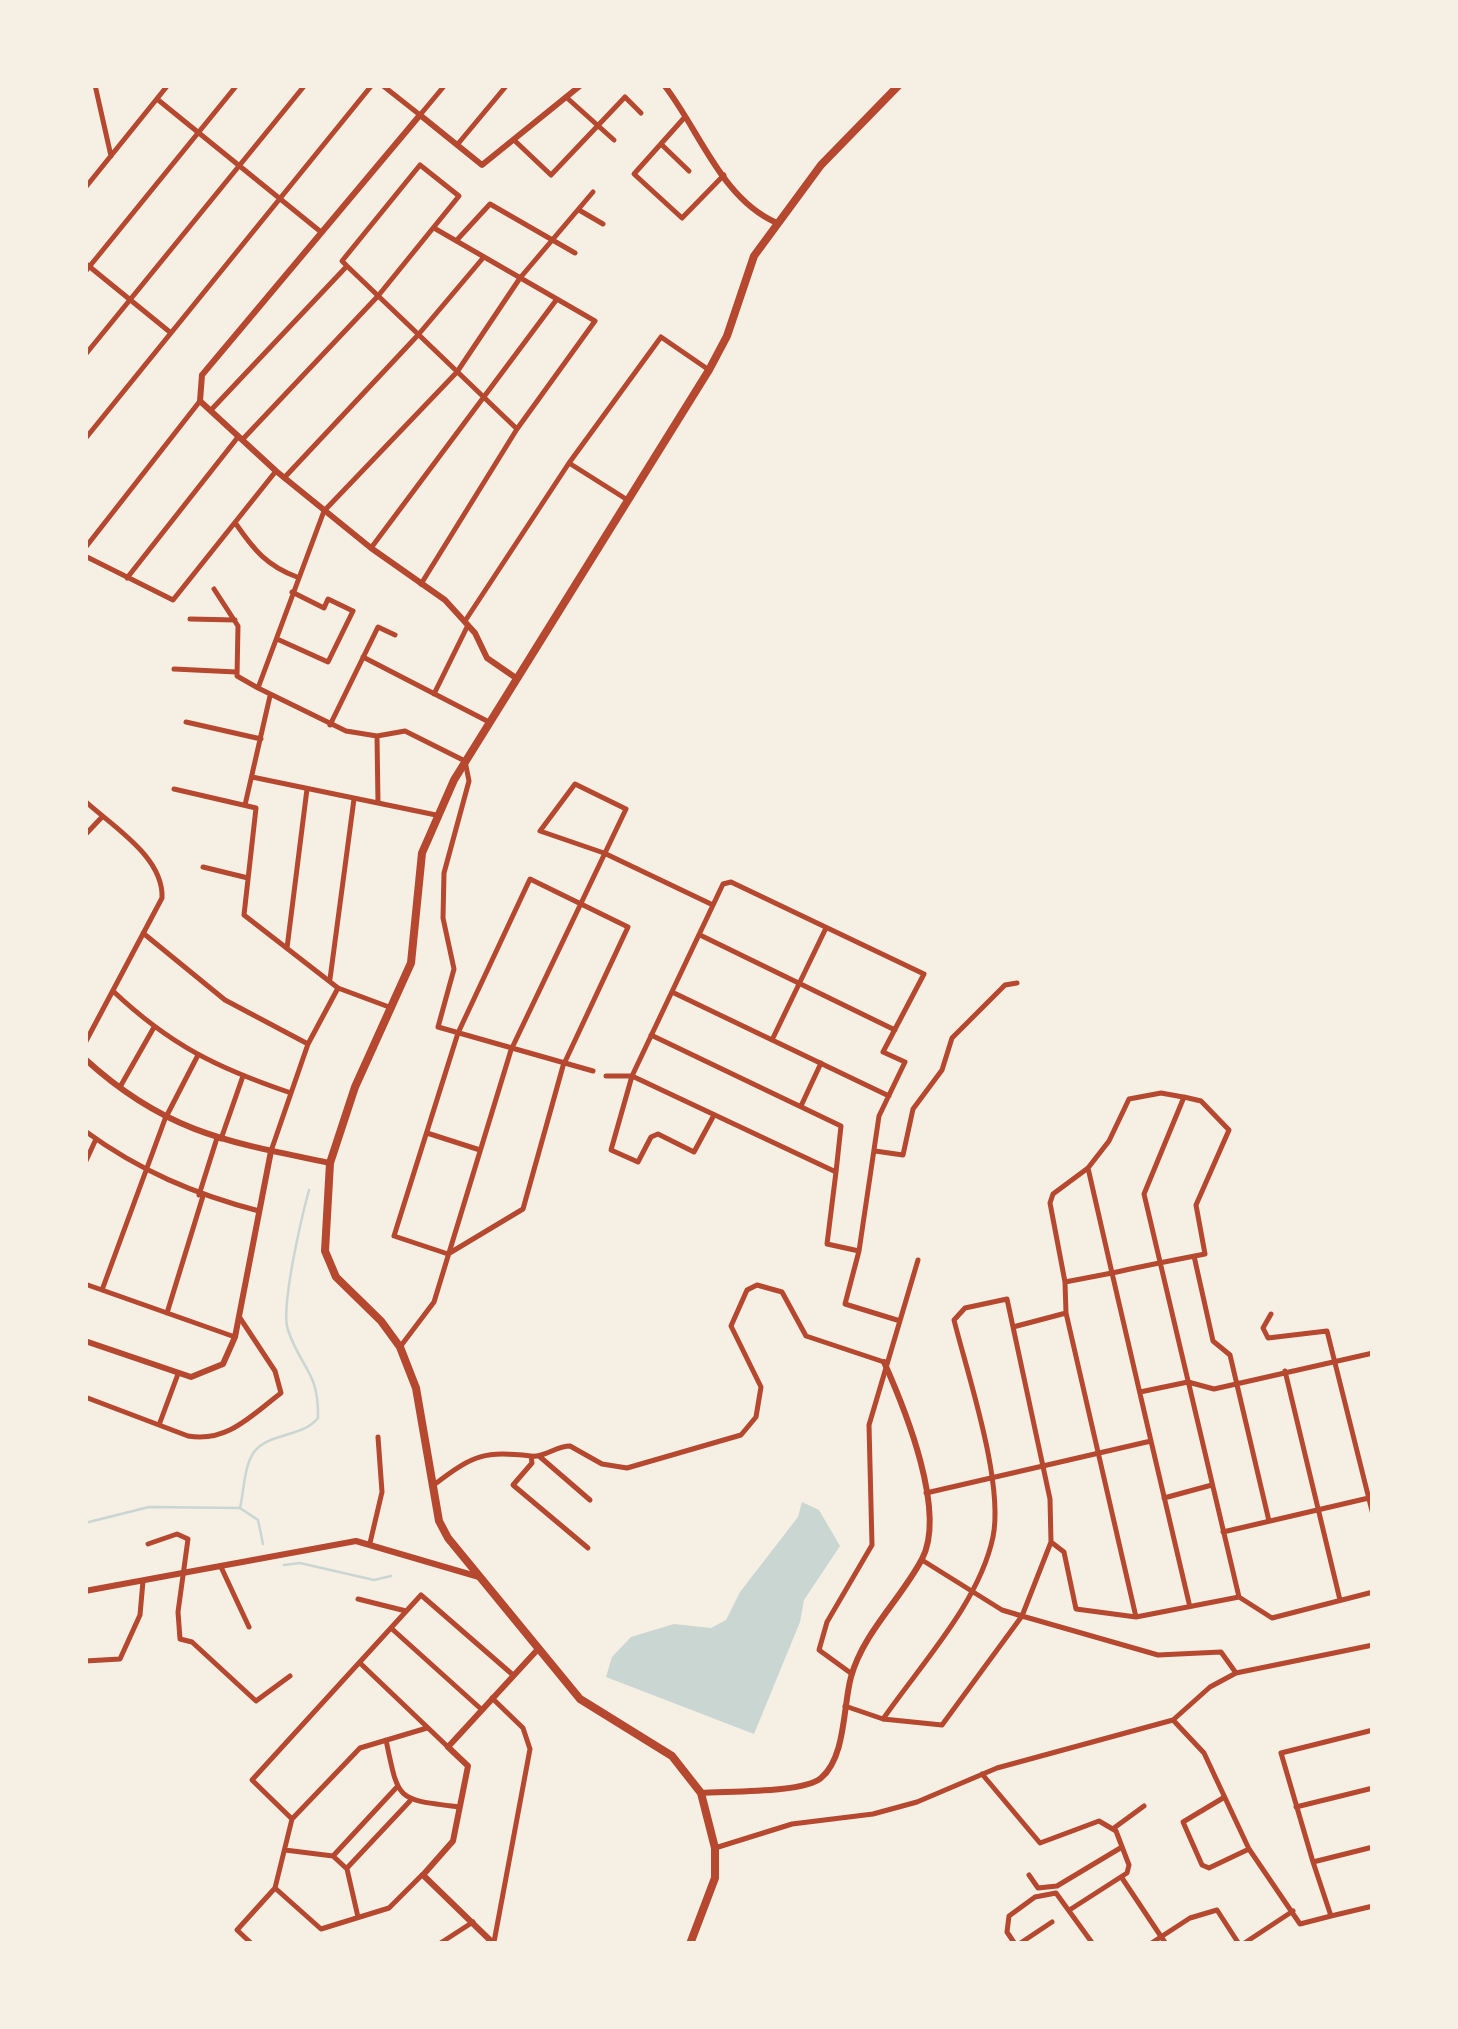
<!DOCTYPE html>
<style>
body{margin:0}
#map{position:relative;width:1458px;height:2029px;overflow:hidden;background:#f6efe4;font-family:"DejaVu Sans",sans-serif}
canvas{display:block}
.frame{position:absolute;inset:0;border:88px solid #f6efe4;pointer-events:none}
</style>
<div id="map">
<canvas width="1458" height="2029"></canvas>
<div class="frame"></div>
</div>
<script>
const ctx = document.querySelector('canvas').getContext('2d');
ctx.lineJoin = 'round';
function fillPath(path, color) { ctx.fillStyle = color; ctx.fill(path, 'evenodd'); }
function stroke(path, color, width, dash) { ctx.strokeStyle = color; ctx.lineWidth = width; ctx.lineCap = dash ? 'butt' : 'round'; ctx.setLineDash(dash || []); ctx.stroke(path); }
fillPath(new Path2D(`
 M802 1502 819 1510 840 1546 804 1600 800 1622 754 1734 606 1677 612 1657 631 1637 674 1624 711 1628 726 1620 740 1592 798 1517Z`), '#c9d6d2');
stroke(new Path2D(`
 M240 1508C244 1491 244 1466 254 1452 269 1432 302 1438 318 1418 319 1371 301 1369 288 1330 280 1308 302 1216 309 1190
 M85 1523 149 1507 240 1508 258 1520 263 1544
 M284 1565 300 1563 374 1580 391 1576`), '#c9d6d2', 2.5);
stroke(new Path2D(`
 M95 85 111 156
 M382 85 420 115 445 85
 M566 97 614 140
 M157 99 321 232
 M684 118 634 174 682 218 724 175
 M514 140 551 175 625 97 641 113
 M661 144 689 171
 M457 145 507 85
 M85 188 168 85
 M593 192 520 278 457 372 324 511 258 688 346 731 377 736 405 731 465 761 469 781 444 873 443 918 454 969 438 1027 593 1071
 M579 210 603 224
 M456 241 490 204 575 253
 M85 263 171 333
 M347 266 517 429
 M85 272 237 85
 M85 355 305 85
 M211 410 347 266 342 261 420 165 459 196 378 296 242 440
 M85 439 372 85
 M569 463 626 499
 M284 478 418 335 483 258
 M236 524C254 550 267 566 297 577
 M85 548 200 401
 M371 548 557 299
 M85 556 173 600 276 471
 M127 578 238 437
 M421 584 517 429 595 321 434 228
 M214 589 238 626 237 676 258 688
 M190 619 235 620
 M465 621 569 463 661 337 709 370
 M277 639 328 662 353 611 328 599 324 608 292 592
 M363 657 489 722
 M174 669 236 672
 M434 694 468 625
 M186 722 261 739
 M330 725 378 627 395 635
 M377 736 378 803
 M252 777 436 815
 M174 789 256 808 244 915 338 988 389 1007
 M85 801C112 826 164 857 162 898L85 1043
 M245 805 270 696
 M85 835 102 817
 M203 867 248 878
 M530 879 628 927 563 1066 523 1209 448 1254 394 1236 458 1033Z
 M143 933 225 1000 308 1044
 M700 935 895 1030
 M287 948 307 789
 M330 979 354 799
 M113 991C170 1045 217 1068 291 1093
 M672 992 889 1096
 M772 1040 826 928
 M606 1076H632L836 1172 841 1126 651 1035
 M120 1087 153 1029
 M801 1106 821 1063
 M714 1115 694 1152 658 1134 651 1137 638 1162 611 1150 632 1076 723 884 731 882 924 974 883 1052 905 1062 879 1116 859 1251 845 1304 897 1320
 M85 1131C140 1171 194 1194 259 1211
 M427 1133 480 1150
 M221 1139 243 1076
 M271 1151 308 1044 338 988
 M875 1151 903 1155 913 1109 942 1070 952 1038 1005 985 1017 983
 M85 1163 96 1139
 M1088 1168 1109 1141 1129 1099 1161 1093 1183 1097
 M836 1172 827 1244 859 1251
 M199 1195 217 1138
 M1194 1256 1213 1341 1230 1355 1269 1521
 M1065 1282 1066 1313 1136 1617
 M85 1284 235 1337
 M102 1290 165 1119 197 1057
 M167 1313 203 1196
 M1271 1314 1263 1328 1268 1338 1327 1331 1373 1515
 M1013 1327 1066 1313
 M400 1347 434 1302 511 1050 626 809 575 784 540 831 604 853 713 905
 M1285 1371 1340 1600
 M1140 1392 1188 1382 1214 1389 1373 1353
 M85 1397 188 1436C227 1443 252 1415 281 1393L275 1371 240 1318
 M159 1425 178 1374
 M1151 1441 1189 1603
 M531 1456 532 1463 513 1485 588 1548
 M539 1456 590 1500
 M435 1484C474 1454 485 1451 531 1456 544 1458 556 1446 570 1446L602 1464 627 1468 741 1435 756 1417 761 1387 731 1326 747 1290 757 1285 782 1292 806 1336 884 1362
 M926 1493 1151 1441 1112 1273 1065 1282 1050 1203 1053 1194 1088 1168 1112 1273C1143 1266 1174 1260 1205 1254L1196 1205 1229 1130 1201 1101 1184 1097 1144 1194 1239 1597
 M1164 1498 1212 1485
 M1223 1532 1373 1497
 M1051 1542 1064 1552 1076 1609 1136 1617 1239 1597 1272 1618 1373 1592
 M370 1543 382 1492 378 1437
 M148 1544 177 1534 188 1539 178 1612 180 1639 192 1642 256 1701 290 1676
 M922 1560 1002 1610 1022 1616 1158 1655 1221 1652 1236 1673
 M221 1567 249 1627
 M358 1599 406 1611
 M391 1628 481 1709
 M85 1661 120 1659 140 1615 143 1581
 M360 1663 448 1747
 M852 1674 819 1650 827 1622 872 1545 869 1425 918 1260
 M492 1698 523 1728 530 1749 494 1942
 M845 1706 883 1719 942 1725 1022 1616 1051 1542 1050 1499 1007 1299 965 1308 954 1320C968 1376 1004 1482 993 1537 979 1603 921 1664 883 1719
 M1173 1720 1204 1753 1249 1849 1300 1924 1331 1916
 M1373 1730 1281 1753 1313 1862 1373 1847
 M386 1740C399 1802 396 1799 459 1807
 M982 1774 1040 1843 1099 1821 1116 1831 1129 1865 1127 1873 1071 1909
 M1223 1798 1183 1822 1202 1865 1209 1868 1249 1849
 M1296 1807 1373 1788
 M292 1819 252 1780 421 1595 513 1675
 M1114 1828 1144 1806
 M715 1848 792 1824 873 1814 917 1802 997 1768 1173 1720 1210 1687 1236 1673 1373 1645
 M285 1850 333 1856
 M1313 1862 1331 1916 1373 1906
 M347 1868 410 1801
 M1029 1875 1038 1888 1057 1886 1122 1847
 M1122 1878 1166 1944
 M275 1888 292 1819 360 1748 427 1728
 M358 1917 347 1869 333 1856 396 1788
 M252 1944 237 1930 275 1888 321 1929 389 1908 422 1875
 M439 1944 473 1922
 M1015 1944 1007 1932 1009 1916 1035 1897 1056 1893 1093 1944
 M1019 1944 1052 1922
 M1150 1944 1190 1918 1217 1910 1239 1944
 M1243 1944 1293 1911`), '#b5482f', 5);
stroke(new Path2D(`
 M664 85C699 129 721 199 777 223
 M516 678 487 658 475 633 445 600 371 548 276 471 200 401 202 375 420 115 482 165 581 85
 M85 1059C165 1132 227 1142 330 1163
 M85 1341 191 1377 223 1364 235 1337 271 1151
 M85 1591 356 1541 479 1577
 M701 1793C727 1791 804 1793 821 1778 846 1757 843 1706 851 1677 863 1633 901 1599 922 1559 947 1512 905 1409 884 1362
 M494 1944 423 1875 453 1841 468 1766 448 1747 539 1648`), '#b5482f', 6);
stroke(new Path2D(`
 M690 1944 715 1878V1848L701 1793 672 1756 580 1699 448 1538 439 1521 416 1388 400 1347 381 1321 336 1277 325 1251 330 1163 355 1087 411 963 422 853 454 780 709 370 727 336 754 256 821 165 899 85`), '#b5482f', 8);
</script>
